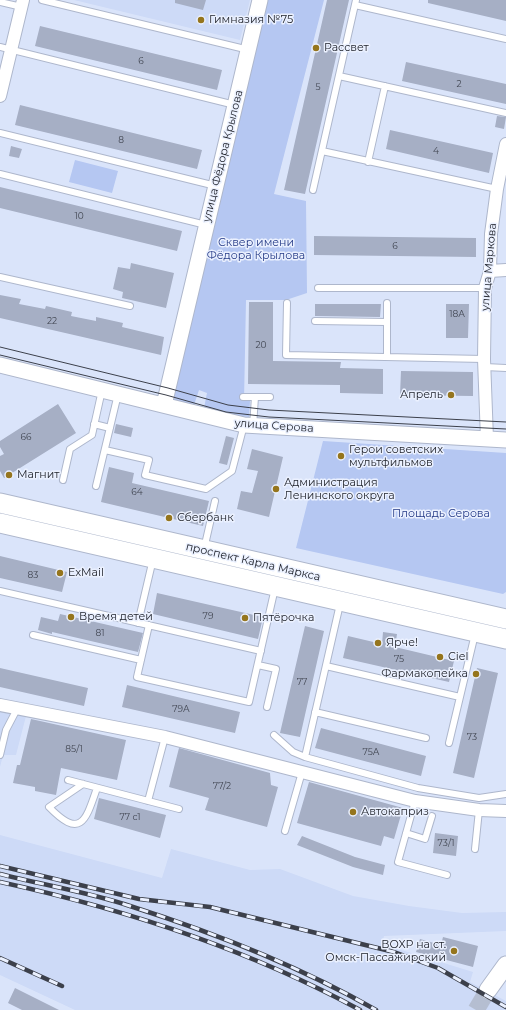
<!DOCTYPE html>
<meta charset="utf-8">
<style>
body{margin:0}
canvas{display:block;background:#dae4fa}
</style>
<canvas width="506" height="1010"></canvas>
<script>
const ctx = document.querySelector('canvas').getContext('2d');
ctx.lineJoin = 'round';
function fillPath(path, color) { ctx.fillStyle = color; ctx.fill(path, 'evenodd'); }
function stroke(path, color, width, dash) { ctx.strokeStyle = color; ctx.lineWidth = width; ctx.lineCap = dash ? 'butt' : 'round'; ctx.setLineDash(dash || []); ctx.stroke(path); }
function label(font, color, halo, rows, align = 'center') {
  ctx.font = font + ' Montserrat,sans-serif'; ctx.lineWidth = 3; ctx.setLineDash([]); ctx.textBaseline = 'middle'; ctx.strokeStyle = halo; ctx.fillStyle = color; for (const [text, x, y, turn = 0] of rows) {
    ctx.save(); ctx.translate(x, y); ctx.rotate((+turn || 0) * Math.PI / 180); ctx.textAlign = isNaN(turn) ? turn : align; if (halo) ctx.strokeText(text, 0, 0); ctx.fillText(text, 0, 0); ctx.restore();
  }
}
fillPath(new Path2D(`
 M74 0H250L240 40Z
 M0 710 26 716 16 755H3L0 767Z
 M0 835 162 878 171 849 250 870 280 869 353 896 409 906 462 913 506 912V931L384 936 382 944 473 972 470 982 506 1001V1010H75L0 975Z`), '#cddaf7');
fillPath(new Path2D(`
 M262 0H324L274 194 306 201 307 293 286 300H246L244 401H250L249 417 225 414 204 408 207 393 199 390 194 405 174 400 171 393Z
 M75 160 118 171 112 193 69 182Z
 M323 441 506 453V592L503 594 296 548Z`), '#b5c7f2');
fillPath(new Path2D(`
 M175 0H206L203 10 175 3Z
 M327 0H349L305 194 284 190Z
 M428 0H506V21L428 3Z
 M40 26 222 70 217 90 35 46Z
 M406 62 506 84V104L402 81Z
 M20 105 202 150 197 169 15 125Z
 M497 116 506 117 504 129 495 127Z
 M390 130 493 153 489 173 386 149Z
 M11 146 22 149 19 158 9 156Z
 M0 187 182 231 177 251 0 208Z
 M314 236 476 238V257L314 255Z
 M131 263 174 273 166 308 122 298 123 292 113 289 118 267 130 269Z
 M0 295 21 299 19 304 45 309 46 306 72 312 71 316 96 321V317L123 323 122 327 164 337 161 355 0 318Z
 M249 302H273V361L341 362 340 368 383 369V394L340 393V385L248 384Z
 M315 304H381L380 317 315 316Z
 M446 304H469L468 338H446Z
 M401 371 473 372V396L400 395Z
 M58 404 76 433 4 478 0 471V456L4 454 0 447V441Z
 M116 424 133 428 131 437 114 433Z
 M226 436 234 438 227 465 219 463Z
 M252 449 283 457 269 517 237 509 241 491 252 493 258 471 247 469Z
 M109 467 134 473 132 483 209 501 203 526 101 502Z
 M0 556 67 572 62 592 0 578Z
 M157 593 263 617 258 639 153 614Z
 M60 614 143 633 138 652 52 632V634L38 630 41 617 58 621Z
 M305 626 324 631 300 737 280 733Z
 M383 632 397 634 395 647 454 661 449 682 343 658 348 636 382 644Z
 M0 668 88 688 84 706 0 687Z
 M477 668 498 673 474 778 453 773Z
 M127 685 240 712 235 733 122 707Z
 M31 719 126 740 117 780 61 768 56 795 35 791V787L13 783 17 765H20Z
 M321 728 426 756 421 776 315 748Z
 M179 748 270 773 271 785 278 787 267 827 205 810 209 798 169 787Z
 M309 782 403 808 394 839 384 836 381 846 297 823Z
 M99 798 166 815 160 838 94 819Z
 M435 833 458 836 456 856 433 853Z
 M302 836 355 857 385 865 383 875 353 867 297 845Z
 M443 937 478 946 473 967 416 952 420 939 441 945Z
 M15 988 59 1010H22L8 1003Z`), '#a6afc5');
stroke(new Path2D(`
 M476 1010 488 990`), '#b5bed1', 17, [17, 8]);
const service = new Path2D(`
 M42 0 249 50
 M0 2 22 7
 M355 5 506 39
 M0 47 235 105
 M339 76 506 113
 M0 133 216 186
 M322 151 497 189
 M368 162 385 86
 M0 174 206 225
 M313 190 356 0
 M0 277 130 306
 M318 288H485
 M287 303 286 355 484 359
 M315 321 387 322
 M387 357V303
 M485 367 506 368
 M243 397H270
 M94 424 110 428
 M253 426 255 397
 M105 450 149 460 145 475 206 489 232 471 244 425
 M63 480 70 449 92 435 102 390
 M96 486 118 394
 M204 549 215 501
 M0 591 261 651
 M138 623 153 559
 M149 625 137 677 249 702 275 588
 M33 635 141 660
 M258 665 276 669 267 707
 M326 666 460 697
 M315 712 426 738
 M274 735 293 752 305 757 418 788 479 798 506 794
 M449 743 475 634
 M0 755 6 730 17 709
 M305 757 340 604
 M68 780 179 809
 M83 784 49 807C81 840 86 820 97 788
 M148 801 165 737
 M415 801 398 862 447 875
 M285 831 302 772
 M406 833 425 839 432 816
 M475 849 479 810`);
const minor = new Path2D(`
 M0 96 23 0
 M490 271 506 270
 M487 439 484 359 485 288 490 271 491 234 497 189 506 144
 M0 705 165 737 415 801 479 810 506 811`);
const tertiary = new Path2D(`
 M0 365 244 425 506 440
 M164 405 260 0`);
const secondary = new Path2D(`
 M488 990 506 965`);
const primary = new Path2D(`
 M0 503 506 619
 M0 523 506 639`);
stroke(service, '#aeb7cc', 8);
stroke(minor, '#aeb7cc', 14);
stroke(tertiary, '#aeb7cc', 17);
stroke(secondary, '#aeb7cc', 19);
stroke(primary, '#aeb7cc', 21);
stroke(service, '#fff', 6);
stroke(minor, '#fff', 12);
stroke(tertiary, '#fff', 15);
stroke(secondary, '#fff', 17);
stroke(primary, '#fff', 19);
stroke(new Path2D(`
 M0 347 168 388 228 405 269 410 506 422
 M0 355 166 395 226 412 269 417 506 429`), '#3c404b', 1);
const rail = new Path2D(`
 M0 866 139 899 210 907 394 952 438 968 506 1007
 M0 874C43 885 88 892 130 906 215 933 299 966 376 1010
 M0 882C124 909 248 949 360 1010
 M0 958 62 986`);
stroke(rail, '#3c404b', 4.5);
stroke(rail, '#ebf1ff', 3, [9]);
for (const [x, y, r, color] of [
 [201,20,4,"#95751d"],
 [316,48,4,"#95751d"],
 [451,395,4,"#95751d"],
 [341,456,4,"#95751d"],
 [9,475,4,"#95751d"],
 [276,489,4,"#95751d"],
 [169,518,4,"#95751d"],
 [60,573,4,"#95751d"],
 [71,617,4,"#95751d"],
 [245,618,4,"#95751d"],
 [378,643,4,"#95751d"],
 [440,657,4,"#95751d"],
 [476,674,4,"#95751d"],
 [353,812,4,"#95751d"],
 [454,951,4,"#95751d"]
]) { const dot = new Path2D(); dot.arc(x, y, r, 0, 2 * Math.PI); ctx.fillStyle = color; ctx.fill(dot); stroke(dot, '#ebf1ff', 1.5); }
label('9px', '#424753', null, [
 ["6",141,61],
 ["2",459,84],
 ["5",318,87],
 ["8",121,140],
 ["4",436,151],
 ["10",79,216],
 ["6",395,246],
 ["18А",457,314],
 ["22",52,321],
 ["20",261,345],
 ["66",26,437],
 ["64",137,492],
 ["83",33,575],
 ["79",208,616],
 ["81",100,633],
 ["75",399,659],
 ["77",302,682],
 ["79А",181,709],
 ["73",472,737],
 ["85/1",74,749],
 ["75А",371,752],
 ["77/2",222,786],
 ["77 с1",130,817],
 ["73/1",446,843]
]);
label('11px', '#21242d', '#ebf1ff', [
 ["Гимназия №75",209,20],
 ["Рассвет",324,48],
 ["Апрель",443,395,"right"],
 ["Герои советских",349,450],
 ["мультфильмов",349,463],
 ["Магнит",17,475],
 ["Администрация",284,483],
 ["Ленинского округа",284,496],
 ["Сбербанк",177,518],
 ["ExMail",68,573],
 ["Время детей",79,617],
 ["Пятёрочка",253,618],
 ["Ярче!",386,643],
 ["Ciel",448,657],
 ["Фармакопейка",468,674,"right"],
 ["Автокаприз",361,812],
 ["ВОХР на ст.",446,945,"right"],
 ["Омск-Пассажирский",446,958,"right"]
], 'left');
label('11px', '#21242d', '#ebf1ff', [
 ["улица Фёдора Крылова",223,156,-76],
 ["улица Маркова",489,267,-85],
 ["улица Серова",274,426,4],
 ["проспект Карла Маркса",253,562,13]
]);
label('11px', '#233986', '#ebf1ff', [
 ["Сквер имени",256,243],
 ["Фёдора Крылова",256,256],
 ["Площадь Серова",441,514]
]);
</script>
